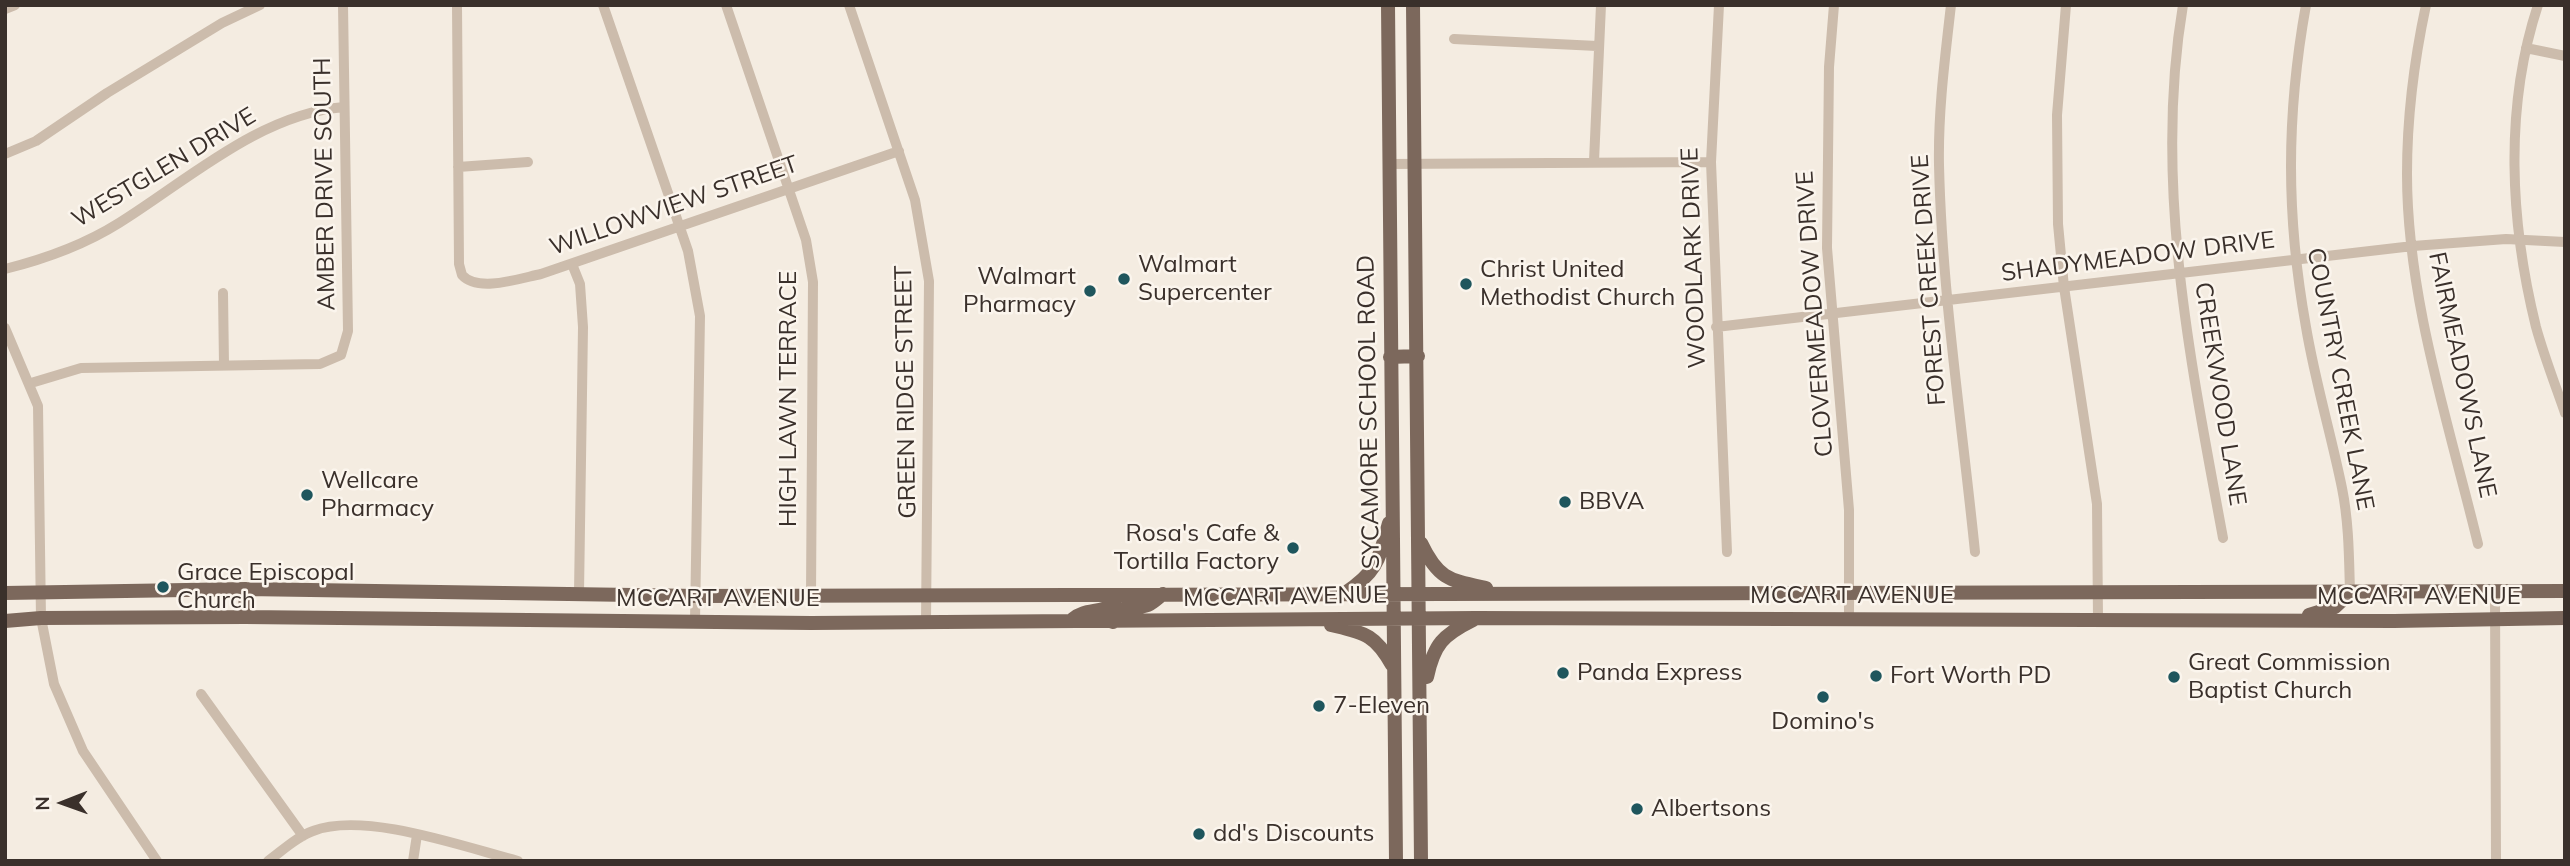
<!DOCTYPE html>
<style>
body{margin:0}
#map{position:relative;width:2570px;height:866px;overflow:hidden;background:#f4ece1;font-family:Mulish,sans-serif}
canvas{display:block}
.frame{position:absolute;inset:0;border:7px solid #3a302b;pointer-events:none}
.north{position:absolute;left:28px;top:768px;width:70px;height:70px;-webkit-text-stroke:5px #fbf5ed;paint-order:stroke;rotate:269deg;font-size:19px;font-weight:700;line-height:28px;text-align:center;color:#3a302b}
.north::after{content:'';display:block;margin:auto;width:24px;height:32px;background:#3a302b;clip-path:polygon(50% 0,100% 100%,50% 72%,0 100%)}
</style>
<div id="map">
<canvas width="2570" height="866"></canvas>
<div class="frame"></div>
<div class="north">N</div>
</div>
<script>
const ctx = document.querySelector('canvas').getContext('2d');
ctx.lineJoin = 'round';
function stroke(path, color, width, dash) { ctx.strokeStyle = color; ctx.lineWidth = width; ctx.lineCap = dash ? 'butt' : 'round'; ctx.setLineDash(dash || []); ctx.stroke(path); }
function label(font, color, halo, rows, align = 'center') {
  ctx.font = font + ' Mulish,sans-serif'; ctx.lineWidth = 5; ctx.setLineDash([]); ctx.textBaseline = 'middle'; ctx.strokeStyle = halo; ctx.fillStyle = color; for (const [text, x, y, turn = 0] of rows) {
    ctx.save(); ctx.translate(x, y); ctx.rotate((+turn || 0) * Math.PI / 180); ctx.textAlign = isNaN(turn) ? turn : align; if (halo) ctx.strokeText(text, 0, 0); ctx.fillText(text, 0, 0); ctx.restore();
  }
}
stroke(new Path2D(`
 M457 5 459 264 462 275C478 293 521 278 541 274L899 151
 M603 5 688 251 700 316 695 621
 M726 5 806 240 813 282 811 595
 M849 5 915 200 929 281 926 622
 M1719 5 1711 162 1727 552
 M1834 5 1829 67 1827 248 1849 510V620
 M1951 5C1945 58 1938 111 1939 165 1942 294 1962 423 1975 552
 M2066 5 2057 115 2058 224 2064 287 2097 504 2098 619
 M2183 5C2153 183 2191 364 2223 538
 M2306 5C2286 116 2286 216 2306 327 2315 381 2331 434 2342 488 2349 523 2349 558 2350 593
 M2426 5C2414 61 2407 117 2407 174 2407 299 2449 424 2478 544
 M2538 5C2504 108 2510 222 2536 327 2544 356 2555 384 2565 413
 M5 9 15 5
 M1454 39 1597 46
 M2526 48 2565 56
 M5 154 36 141 107 93 222 23 260 5
 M1594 161 1601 5
 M1389 164 1711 162
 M458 167 528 162
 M572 264 580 284 583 327 579 593
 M5 269C45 259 84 245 119 223 188 180 260 114 344 107
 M223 293 224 365
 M1716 327 2413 246 2506 239 2565 242
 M5 328 38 406 41 618 54 684 83 751 157 861
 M31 383 81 368 320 364 341 355 348 331 343 5
 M2495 593 2496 861
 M201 694 303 836
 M268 861C282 851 296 837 313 831 364 811 464 847 518 861
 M413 861 417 835`), '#ccbcac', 10);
stroke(new Path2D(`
 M1388 5 1396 861
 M1413 5 1421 861
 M1390 357 1418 356
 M1421 543C1438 579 1449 580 1486 588
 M5 593 246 589 697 596 2565 591
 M1345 593C1378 571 1379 559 1389 523
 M2309 615 2335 607 2350 593
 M245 617 246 589
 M1073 619C1085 608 1101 614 1114 604V596
 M5 621 41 618 245 617 811 623 1476 618 2394 621 2565 618
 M1113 622C1118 601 1132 611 1148 605 1153 603 1159 597 1163 594
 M1331 625C1364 633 1375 634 1392 665
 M1427 677C1434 644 1443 635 1473 620`), '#7c685c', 14);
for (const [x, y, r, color] of [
 [1124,279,7,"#1f565d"],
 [1466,284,7,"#1f565d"],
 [1090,291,7,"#1f565d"],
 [307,495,7,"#1f565d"],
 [1565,502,7,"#1f565d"],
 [1293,548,7,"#1f565d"],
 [163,587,7,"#1f565d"],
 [1563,673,7,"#1f565d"],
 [1876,676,7,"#1f565d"],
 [2174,677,7,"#1f565d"],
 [1823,697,7,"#1f565d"],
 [1319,706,7,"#1f565d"],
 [1637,809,7,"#1f565d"],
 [1199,834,7,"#1f565d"]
]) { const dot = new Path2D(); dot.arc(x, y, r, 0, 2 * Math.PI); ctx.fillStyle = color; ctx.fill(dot); stroke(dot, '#fbf5ed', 2.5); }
label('24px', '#3a302b', '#fbf5ed', [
 ["WESTGLEN DRIVE",164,168,-31],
 ["AMBER DRIVE SOUTH",325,184,-91],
 ["WILLOWVIEW STREET",674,206,-19],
 ["SHADYMEADOW DRIVE",2138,257,-7],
 ["WOODLARK DRIVE",1694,258,-92],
 ["FOREST CREEK DRIVE",1929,280,-94],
 ["CLOVERMEADOW DRIVE",1815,314,-94],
 ["FAIRMEADOWS LANE",2462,375,78],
 ["COUNTRY CREEK LANE",2340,379,79],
 ["GREEN RIDGE STREET",906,392,-91],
 ["CREEKWOOD LANE",2220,394,81],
 ["HIGH LAWN TERRACE",789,399,-90],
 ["SYCAMORE SCHOOL ROAD",1369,412,-91],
 ["MCCART AVENUE",1852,596],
 ["MCCART AVENUE",1285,597,-1],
 ["MCCART AVENUE",2419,597],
 ["MCCART AVENUE",718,599]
]);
label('24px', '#3a302b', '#fbf5ed', [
 ["Walmart",1138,265],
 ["Supercenter",1138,293],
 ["Christ United",1480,270],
 ["Methodist Church",1480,298],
 ["Walmart",1076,277,"right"],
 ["Pharmacy",1076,305,"right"],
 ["Wellcare",321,481],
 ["Pharmacy",321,509],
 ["BBVA",1579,502],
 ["Rosa's Cafe &",1279,534,"right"],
 ["Tortilla Factory",1279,562,"right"],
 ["Grace Episcopal",177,573],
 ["Church",177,601],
 ["Great Commission",2188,663],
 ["Baptist Church",2188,691],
 ["Panda Express",1577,673],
 ["Fort Worth PD",1890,676],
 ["7-Eleven",1333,706],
 ["Domino's",1823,722,"center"],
 ["Albertsons",1651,809],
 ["dd's Discounts",1213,834]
], 'left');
</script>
